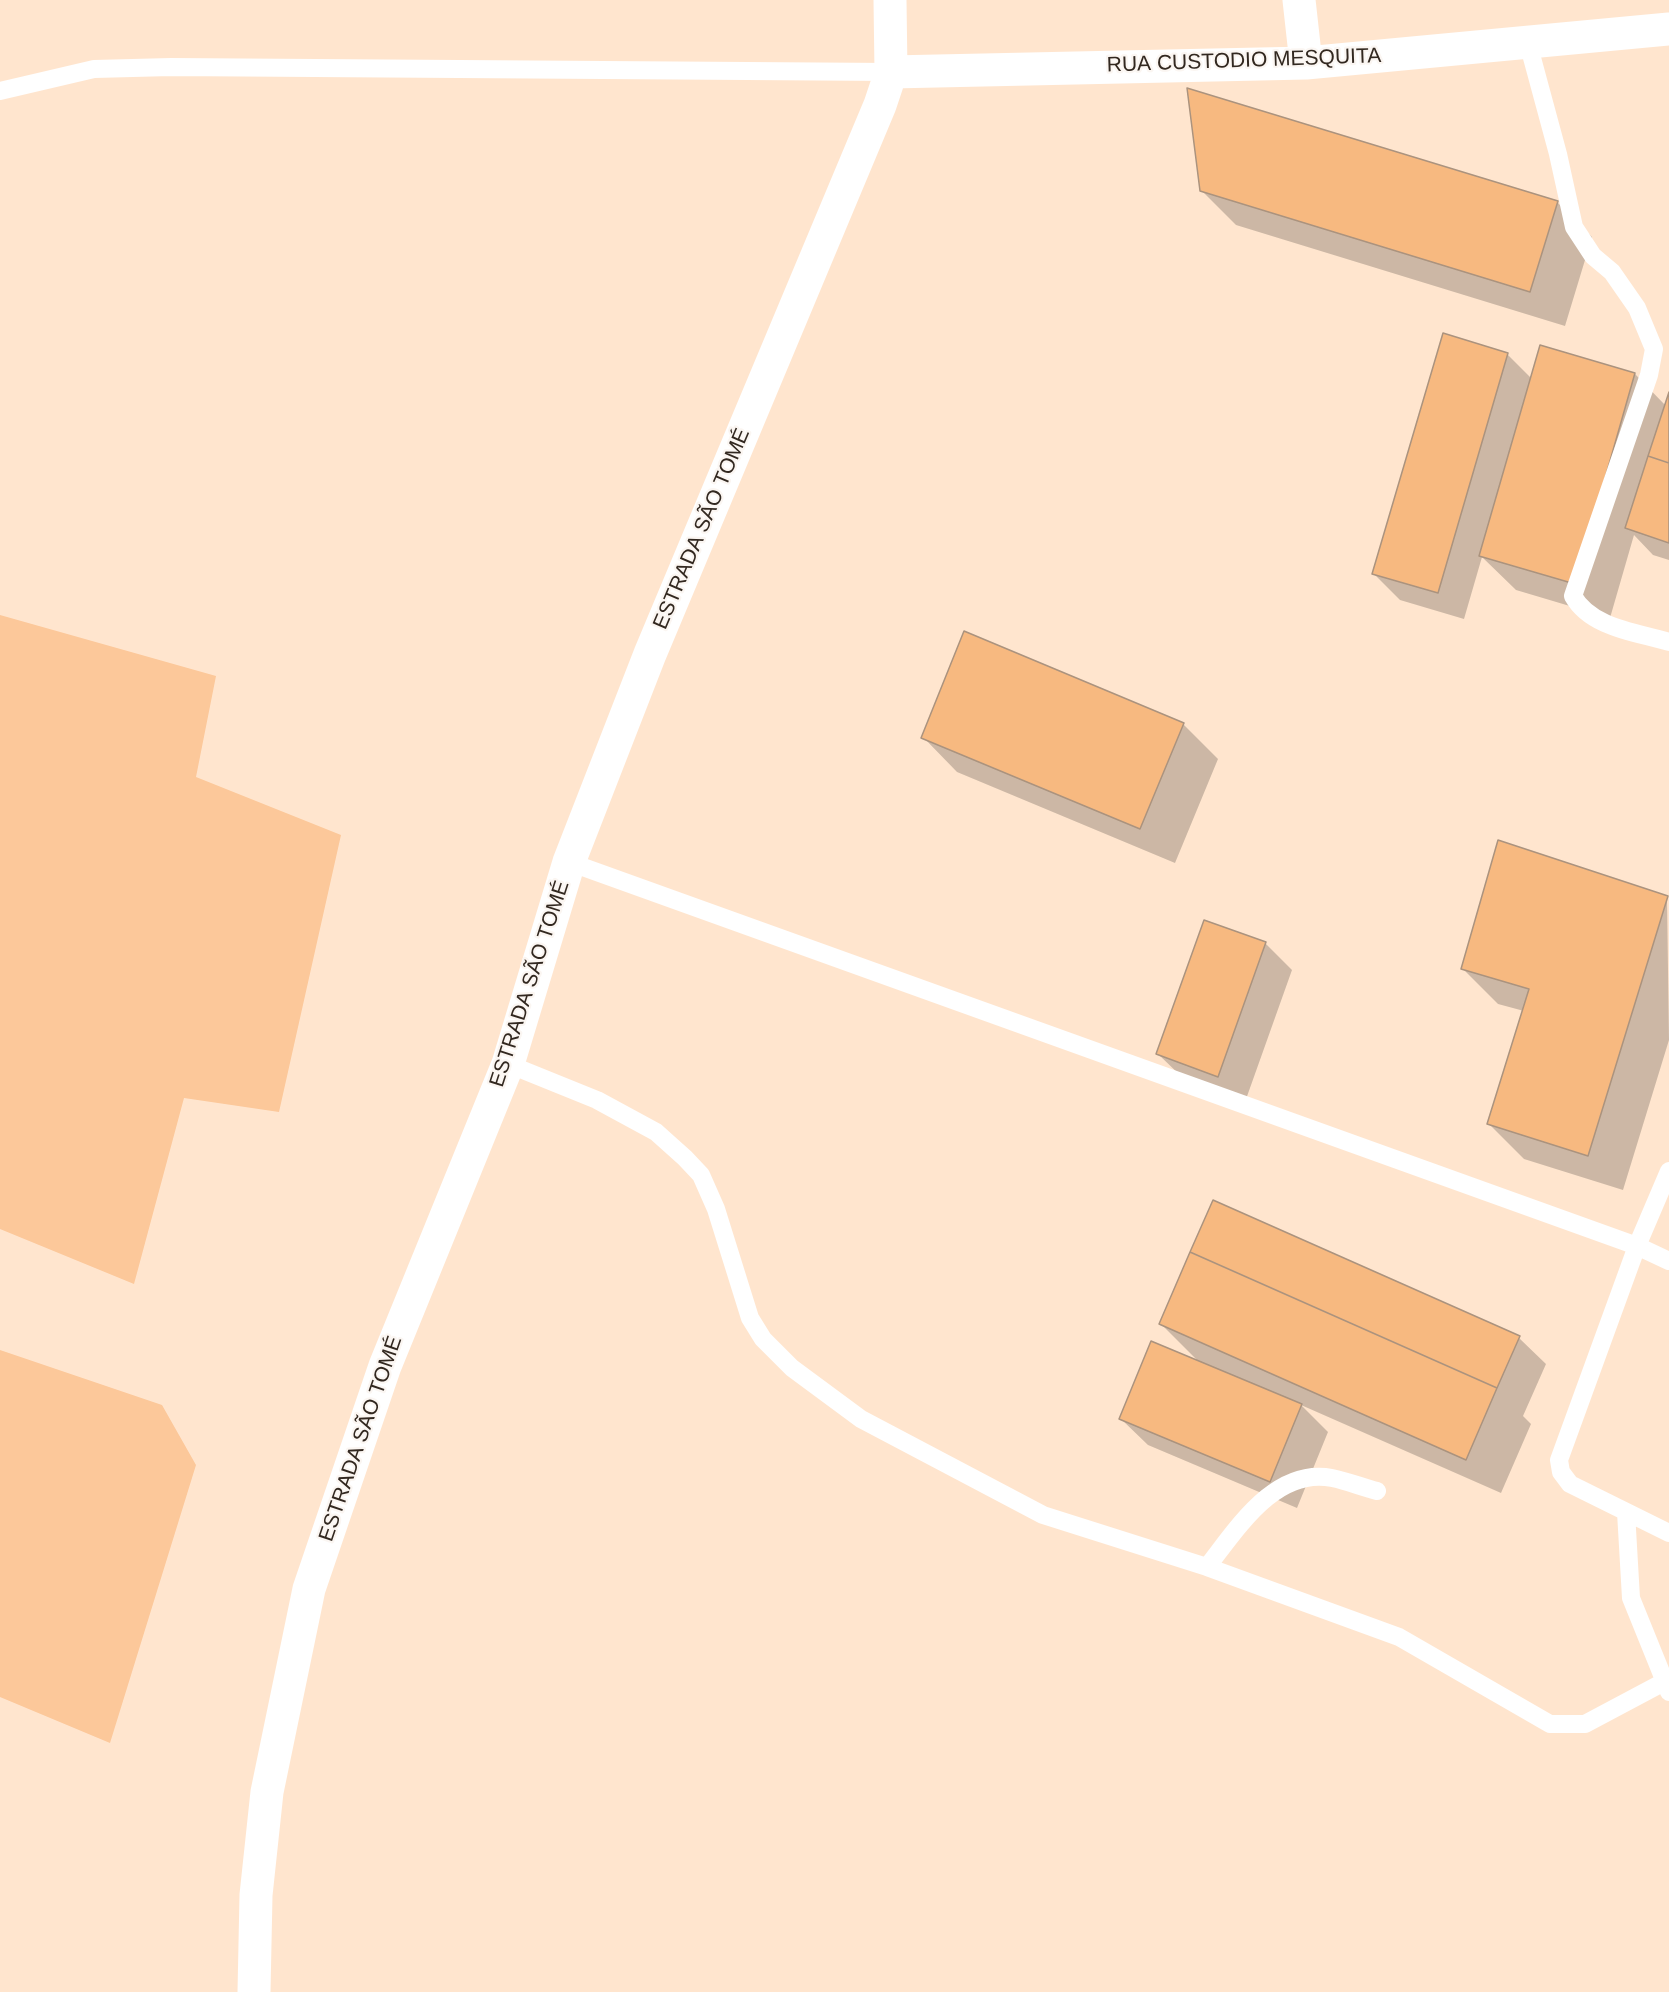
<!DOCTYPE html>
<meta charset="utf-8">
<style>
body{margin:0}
canvas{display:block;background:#ffe5ce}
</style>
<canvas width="1669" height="1992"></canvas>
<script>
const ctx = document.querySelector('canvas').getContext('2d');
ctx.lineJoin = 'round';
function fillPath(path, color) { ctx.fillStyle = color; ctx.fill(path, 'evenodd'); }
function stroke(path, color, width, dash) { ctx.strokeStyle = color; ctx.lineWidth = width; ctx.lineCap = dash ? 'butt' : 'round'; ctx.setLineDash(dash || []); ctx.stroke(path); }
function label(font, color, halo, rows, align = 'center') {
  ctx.font = font + ' Arial,sans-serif'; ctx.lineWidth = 4.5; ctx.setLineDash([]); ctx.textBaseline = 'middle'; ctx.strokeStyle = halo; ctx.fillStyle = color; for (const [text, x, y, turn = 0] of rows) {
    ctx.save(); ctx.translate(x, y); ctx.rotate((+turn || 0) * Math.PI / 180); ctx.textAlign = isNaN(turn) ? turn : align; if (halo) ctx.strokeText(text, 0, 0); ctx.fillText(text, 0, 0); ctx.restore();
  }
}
fillPath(new Path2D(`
 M0 615 216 676 196 777 341 835 279 1112 184 1098 134 1284 0 1229Z
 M0 1350 162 1405 196 1465 110 1743 0 1697Z`), '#fcc89a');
fillPath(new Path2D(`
 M1201 190 1557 202 1592 237 1565 326 1236 225Z
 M1541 347 1635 374 1666 406 1669 397V560L1653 555 1634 535 1610 618 1516 590 1482 557 1464 619 1400 600 1374 574 1507 354 1532 379Z
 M1183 724 1218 759 1175 863 957 772 923 737Z
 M1667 897 1669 1040 1623 1190 1524 1159 1489 1124 1524 1011 1498 1004 1463 969Z
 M1265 943 1292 970 1245 1102 1185 1080 1158 1054Z
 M1213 1202 1519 1338 1546 1364 1523 1416 1531 1424 1501 1493 1301 1405 1328 1432 1297 1508 1148 1445 1121 1419 1200 1363 1160 1323Z`), '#0003');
const building = new Path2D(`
 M1187 88 1558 201 1530 292 1200 191Z
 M1443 333 1508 353 1438 593 1372 574Z
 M1540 345 1635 373 1575 584 1479 556Z
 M1669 392V463L1648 456Z
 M1648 456 1669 463V543L1625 528Z
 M964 631 1184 723 1140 829 921 738Z
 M1498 840 1668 896 1588 1156 1487 1124 1529 989 1461 969Z
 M1204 920 1266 942 1218 1077 1156 1054Z
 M1213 1200 1520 1336 1497 1388 1190 1252Z
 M1190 1252 1497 1388 1466 1460 1159 1324Z
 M1151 1341 1302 1404 1270 1482 1119 1419Z`);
fillPath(building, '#f7b980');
stroke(building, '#ab937e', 1.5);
stroke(new Path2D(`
 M1528 43 1558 154 1574 227 1593 256 1612 272 1637 308 1654 349 1649 375 1573 596C1591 628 1636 632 1669 642
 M0 91 94 69 171 67 891 72
 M569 862 1637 1246 1669 1261
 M508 1064 597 1100 656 1132 685 1158 701 1175 716 1209 750 1318 763 1339 792 1368 861 1419 1043 1515 1207 1567 1399 1637 1550 1724H1585L1664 1682
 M1669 1171 1637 1246 1559 1460 1561 1472 1570 1484 1669 1533
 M1626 1512 1631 1598 1669 1692
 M1207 1567C1237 1529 1275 1467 1332 1478 1347 1481 1362 1487 1377 1491`), '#fff', 18);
stroke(new Path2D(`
 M1299 0 1306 63
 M891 72 1306 63 1669 29
 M254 1992 256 1895 267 1792 309 1589 385 1366 508 1064 569 862 650 654 880 105 891 72 890 0`), '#fff', 33);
label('21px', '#322820', '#fbf6f2', [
 ["RUA CUSTODIO MESQUITA",1244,61,-2],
 ["ESTRADA SÃO TOMÉ",702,529,-67],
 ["ESTRADA SÃO TOMÉ",530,984,-72],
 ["ESTRADA SÃO TOMÉ",361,1439,-71]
]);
</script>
